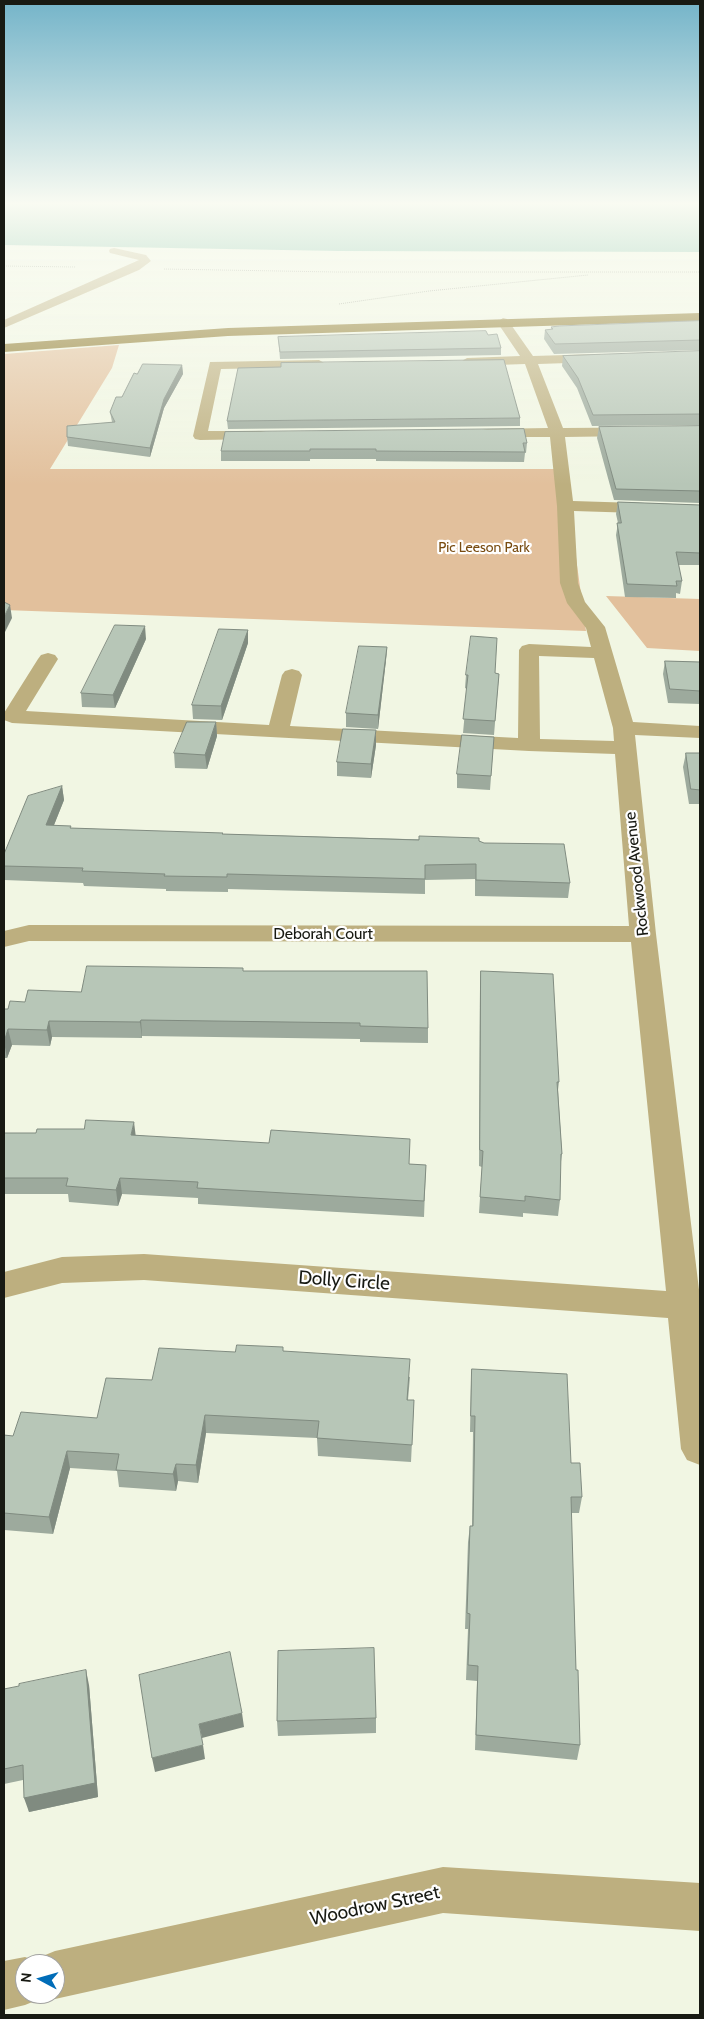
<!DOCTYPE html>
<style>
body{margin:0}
#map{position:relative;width:704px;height:2019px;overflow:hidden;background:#f1f6e3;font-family:Cabin,sans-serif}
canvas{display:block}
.frame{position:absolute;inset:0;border:5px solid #181a13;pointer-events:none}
.north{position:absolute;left:15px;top:1954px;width:50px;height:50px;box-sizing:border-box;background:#fff;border:1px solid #a3a3a1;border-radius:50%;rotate:276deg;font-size:14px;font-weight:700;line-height:20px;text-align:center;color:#181a13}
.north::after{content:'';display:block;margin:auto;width:18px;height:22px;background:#016db8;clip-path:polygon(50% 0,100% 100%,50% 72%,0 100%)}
</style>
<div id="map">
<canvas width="704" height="2019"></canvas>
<div class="frame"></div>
<div class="north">N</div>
</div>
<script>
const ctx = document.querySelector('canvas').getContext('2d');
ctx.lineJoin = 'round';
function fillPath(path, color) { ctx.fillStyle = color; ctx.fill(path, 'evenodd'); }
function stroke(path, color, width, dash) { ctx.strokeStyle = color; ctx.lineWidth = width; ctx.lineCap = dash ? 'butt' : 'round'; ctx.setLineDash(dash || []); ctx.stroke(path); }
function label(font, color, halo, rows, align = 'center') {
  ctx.font = font + ' Cabin,sans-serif'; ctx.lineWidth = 4.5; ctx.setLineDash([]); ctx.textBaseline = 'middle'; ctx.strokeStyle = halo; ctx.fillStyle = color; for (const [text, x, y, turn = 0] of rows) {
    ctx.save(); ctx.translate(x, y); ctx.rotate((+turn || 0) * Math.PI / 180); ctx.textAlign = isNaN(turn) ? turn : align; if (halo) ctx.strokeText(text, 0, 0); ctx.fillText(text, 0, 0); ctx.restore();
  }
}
fillPath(new Path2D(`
 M119 345 112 368 50 469H564L586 631 4 610V354Z
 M606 596 700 599V651L647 648Z`), '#e2c09c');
fillPath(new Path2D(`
 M4 202H700V252L338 251 4 245Z`), '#66b49b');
stroke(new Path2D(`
 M4 266 76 267
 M164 269 335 272H700
 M339 304 429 291 588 275`), '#a2a697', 1, [1, 1]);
fillPath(new Path2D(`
 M114 248 146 255 151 261 139 270 4 328V320L139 260 110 253 109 251 110 249Z
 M503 318 507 319 533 356 599 354 606 358 599 362 538 364 563 428 700 427V435L565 437 573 501 700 505V515L574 511 578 583 585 602 605 627 633 722 700 726V738L635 735 656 934 700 1298V1465L687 1460 681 1449 668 1318 144 1280 62 1283 4 1298V1272L62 1257 144 1254 666 1291 631 942 29 941 4 947V931L29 925 629 926 615 754 529 751 12 723 4 720V713L38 659 41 655 48 653 55 655 58 659 26 711 269 725 282 675 285 671 292 669 299 671 302 675 290 726 518 738 519 650 522 646 529 644 591 647 586 628 567 603 560 583 557 506 550 437H487L482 436 480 433 482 430 487 429 548 428 525 364 467 366 460 362 467 358 520 356 497 322ZM539 656 594 658 613 728 614 741 540 739Z
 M319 360 326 364 324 367 221 369 208 431H261L266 432 268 435 266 438 261 439 200 440 195 439 193 436 210 362Z
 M443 1867 700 1883V1931L443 1913 55 1999 44 1995 42 1998 25 2005 4 2010V1961L25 1957 36 1961 38 1958 55 1951ZM25 1964H55V1994H25Z`), '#bdaf7f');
fillPath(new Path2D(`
 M700 313V321L228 336 4 352V344L228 328Z`), '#8a7526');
fillPath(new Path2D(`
 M700 321V350L554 354 544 339 545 330 551 329V327Z
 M488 335 501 348V355L280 359 278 337Z
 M700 351V425L592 426 577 388 562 366 563 356Z
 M182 365 183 374 164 408 150 457 68 446 67 437 112 422 110 412 122 397 137 374Z
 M520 418V426L228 429 227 421Z
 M700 426V503L614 500 597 438 599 427Z
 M527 443 526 453H525L524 462 376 461V459H310V461H221V451Z
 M618 502 700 505V565H678L682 581 680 594 676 593V598L625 597 616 535 618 523 616 514Z
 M248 630V643L222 720 193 719 192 705Z
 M146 639 115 708 82 707 81 693Z
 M387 647 386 660 378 729 346 727V713Z
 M665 661 700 662V704L668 703 663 674Z
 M495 673 499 674 494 735 463 733 467 689 465 688 466 675Z
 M216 722 217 736 207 769 175 768 174 753Z
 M494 737 490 790 457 788V774Z
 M376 745 371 778 337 776V762Z
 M686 753H700V804H689L683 767Z
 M62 786 64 800 54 825 72 828 223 834 479 841 570 883 568 898 475 896V879L425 880V894L228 889V892L166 891V889L84 886 83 883 4 880V854Z
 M243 971 428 1028V1043L360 1042V1039L142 1036V1038L52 1037 50 1046 12 1045 7 1058H4V1009H8L25 1002 81 992Z
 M481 971 559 1082 558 1090 562 1154 560 1169V1200L558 1216 523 1213V1217L479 1213 482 1167 479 1166 480 986Z
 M4 1133H36L136 1135 409 1164 426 1165 424 1217 198 1204V1198L122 1194 118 1206 69 1202 68 1194H4Z
 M283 1351 410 1377 408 1400H414L411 1462 318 1456 317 1438 206 1433 198 1483 178 1481 176 1491 119 1487 117 1471 70 1468 53 1534 4 1530V1435L13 1436 97 1418 152 1380 235 1352Z
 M472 1369 571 1463 582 1497 579 1513H571L576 1670 580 1745 577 1760 475 1750 477 1681 466 1680 468 1629H465L468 1542 470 1526H472L473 1432H470L471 1385Z
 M89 1685 98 1797 29 1812 23 1780 4 1784V1689Z
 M376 1718V1733L278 1736 277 1721Z`), '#9daa9d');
fillPath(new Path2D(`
 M182 365 183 374 164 408 150 457V448L164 399Z
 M10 605 12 618 4 634V617Z
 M145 626 146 639 115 708 113 695Z
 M248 630V643L222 720 221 706Z
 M387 647 386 660 378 729V715Z
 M216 722 217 736 207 769 205 755Z
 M376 730V745L371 778V764Z
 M62 786 64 800 48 840 46 825Z
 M141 1020 142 1036V1038L140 1022Z
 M49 1021 52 1037 50 1046 47 1030Z
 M8 1029 12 1045 7 1058 4 1042Z
 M134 1122 136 1138 131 1135Z
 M120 1178 122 1194 118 1206 116 1190Z
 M205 1415 206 1433 198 1483 196 1465Z
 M67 1451 70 1468 53 1534 49 1517Z
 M176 1464 178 1481 176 1491 173 1474Z
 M86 1670 89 1685 98 1797 29 1812 24 1798Z
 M242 1713 244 1727 202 1738 199 1724Z
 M203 1745 205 1759 155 1772 152 1758Z`), '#808b80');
const building = new Path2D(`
 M700 321V340L555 344 545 330 553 329 551 327 559 326Z
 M486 331 488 335 497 334 501 348 280 352 278 337Z
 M700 351V414L593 415 578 378 563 356Z
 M504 360 520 418 227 421 238 368 281 367V363Z
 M143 364 182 365 164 399 150 448 67 437V426L115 422 110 412 116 397H122L134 373 137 374Z
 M700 426V491L616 489 599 427Z
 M524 429 527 443H523L525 452 376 451V449H310V451H221L225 432Z
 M618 502 700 505V553L676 552 682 581H676L677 586 627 584 617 523H621Z
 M4 602 10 605 4 617Z
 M115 625 145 626 113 695 81 693Z
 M219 629 248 630 221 706 192 705Z
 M471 636 497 638 495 673 499 674 495 721 463 719 468 675H466Z
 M359 646 387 647 378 715 346 713Z
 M665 661 700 662V691L670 689Z
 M187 722H216L205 755 174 753Z
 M343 729 376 730 371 764 337 762Z
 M462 735 494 737 491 776 457 774Z
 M686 753H700V790L691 789Z
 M62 786 46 825 71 826 70 828 223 833 222 834 419 840V836L479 838V841L484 843 564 844 570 883 476 880V864L425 865V879L227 874V877L164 876 165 874 82 871 83 868 4 866V854L28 796Z
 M87 966 243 968V971H427L428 1028 360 1026V1023L141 1020 140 1022 49 1021 47 1030 8 1029 4 1042V1009H8L10 1001 25 1002 28 990 81 992Z
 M481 971 553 974 559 1082H557L562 1154H561L560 1200 525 1196V1201L480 1197 483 1151 480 1150Z
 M86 1120 134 1122 131 1135 269 1143 271 1130 410 1139 409 1164 426 1165 424 1201 197 1188 198 1182 120 1178 116 1190 66 1186 68 1178H4V1133H36L37 1129H84Z
 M237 1345 283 1347V1351L410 1359 407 1400H414L412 1445 317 1438 319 1421 205 1415 196 1465 176 1464 173 1474 116 1470 119 1454 67 1451 49 1517 4 1513V1435L13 1436 21 1412 97 1418 106 1378 152 1380 159 1348 235 1352Z
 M472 1369 567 1374 571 1463H580L582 1497H571L576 1670H578L580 1745 476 1735 478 1666 468 1665 470 1614 467 1613 470 1526H473L475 1416H471Z
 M374 1648 376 1718 277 1721 278 1651Z
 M230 1652 242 1713 199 1724 203 1745 152 1758 139 1675Z
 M86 1670 95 1783 24 1798 23 1765 4 1769V1689L19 1686V1684Z`);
fillPath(building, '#b7c6b7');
stroke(building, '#808b80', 1);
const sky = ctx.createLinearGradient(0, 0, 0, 485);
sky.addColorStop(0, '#74b4c9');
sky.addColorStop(0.42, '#f9fbf2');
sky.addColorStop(1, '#f9fbf200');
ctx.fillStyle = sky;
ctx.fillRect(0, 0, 704, 485);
label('14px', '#784b0f', '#fff', [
 ["Pic Leeson Park",484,548]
]);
label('16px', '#181a13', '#fff', [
 ["Rockwood Avenue",637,874,-96],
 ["Deborah Court",323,934]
]);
label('19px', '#181a13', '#fff', [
 ["Dolly Circle",344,1281,4],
 ["Woodrow Street",375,1906,-12]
]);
</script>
